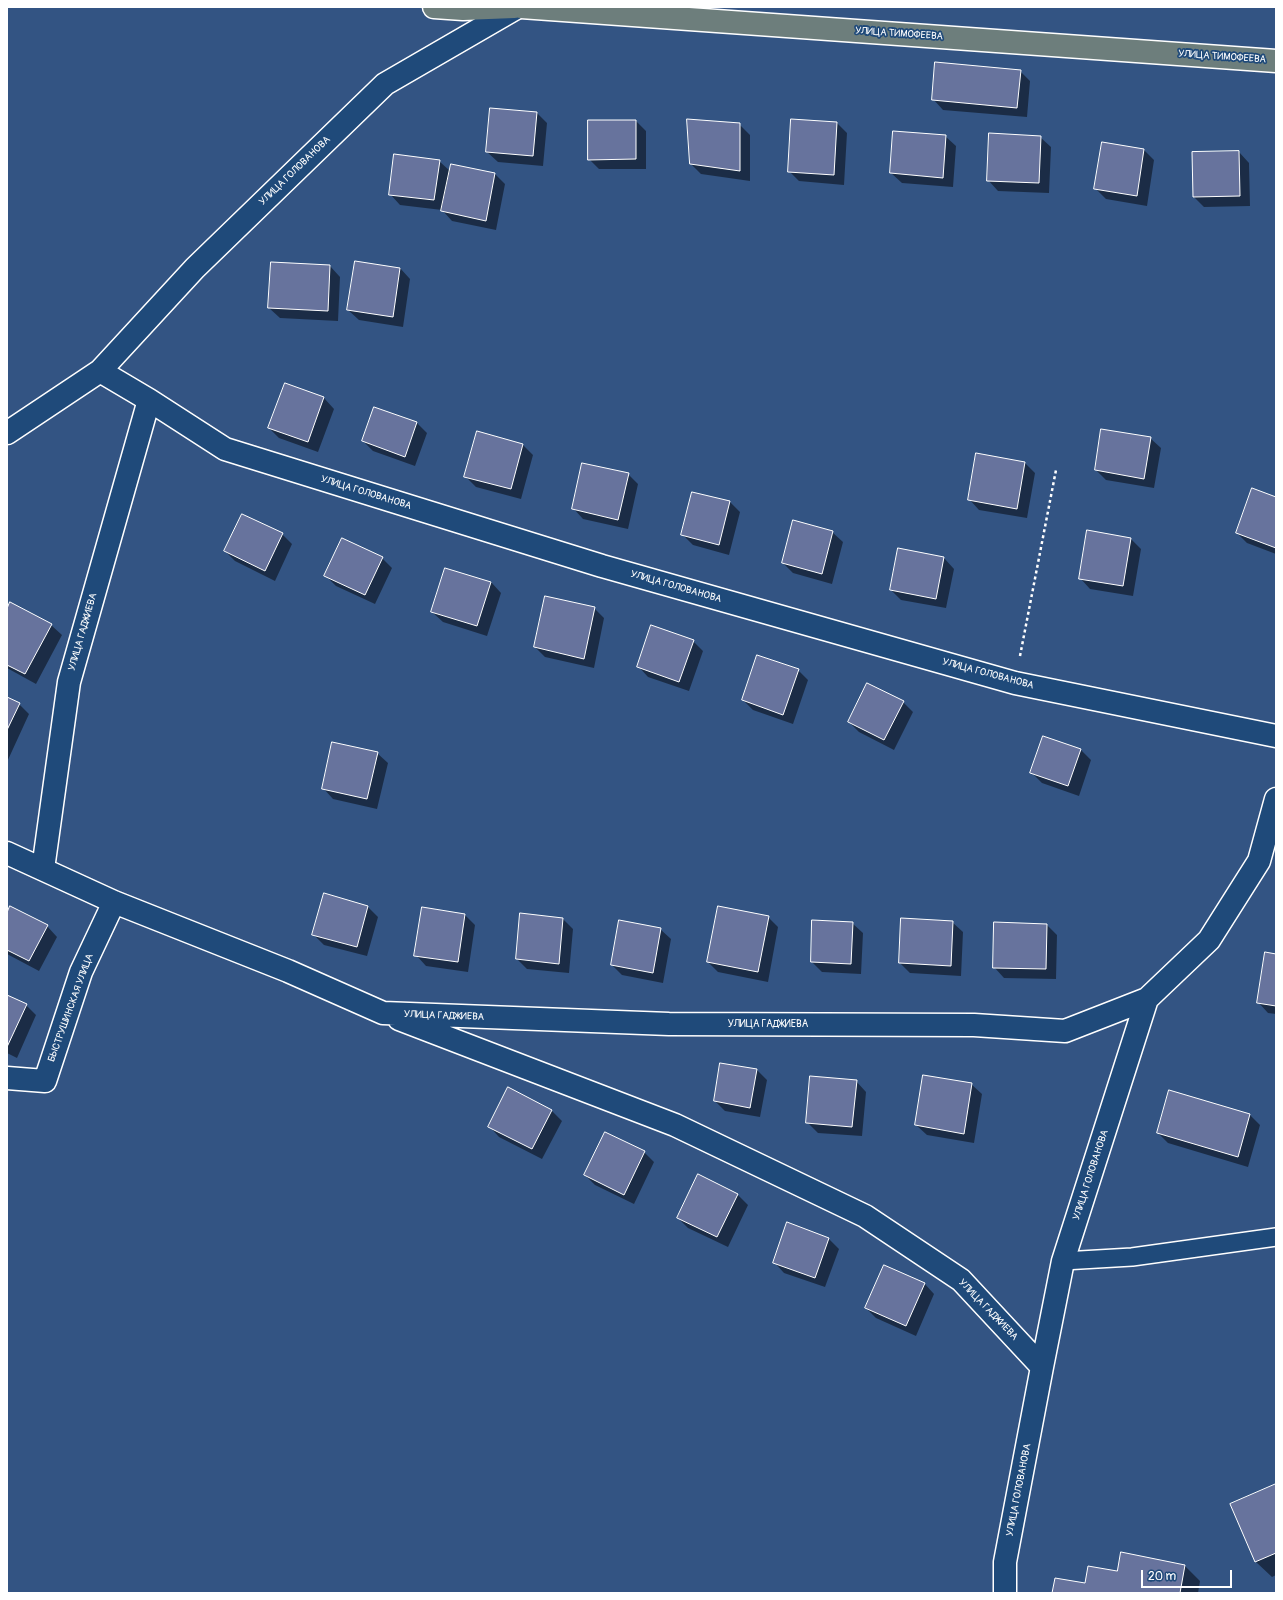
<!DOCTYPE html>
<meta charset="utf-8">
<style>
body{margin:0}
#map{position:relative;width:1283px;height:1600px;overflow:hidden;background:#335483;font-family:Pangolin,sans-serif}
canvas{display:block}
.frame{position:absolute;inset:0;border:8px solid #fff;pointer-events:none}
.scale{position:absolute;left:1141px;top:1570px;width:91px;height:18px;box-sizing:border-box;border:2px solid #fff;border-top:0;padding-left:5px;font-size:12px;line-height:14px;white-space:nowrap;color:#fff;-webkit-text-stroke:3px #1f4a7a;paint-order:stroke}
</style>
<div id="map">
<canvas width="1283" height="1600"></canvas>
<div class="frame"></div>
<div class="scale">20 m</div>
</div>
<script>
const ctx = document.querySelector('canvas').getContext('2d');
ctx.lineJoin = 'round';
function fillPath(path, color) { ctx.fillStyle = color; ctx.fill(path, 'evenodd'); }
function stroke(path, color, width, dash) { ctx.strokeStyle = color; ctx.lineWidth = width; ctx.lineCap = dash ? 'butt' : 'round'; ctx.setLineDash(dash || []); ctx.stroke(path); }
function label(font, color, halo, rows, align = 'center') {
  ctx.font = font + ' Pangolin,sans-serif'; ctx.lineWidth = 3.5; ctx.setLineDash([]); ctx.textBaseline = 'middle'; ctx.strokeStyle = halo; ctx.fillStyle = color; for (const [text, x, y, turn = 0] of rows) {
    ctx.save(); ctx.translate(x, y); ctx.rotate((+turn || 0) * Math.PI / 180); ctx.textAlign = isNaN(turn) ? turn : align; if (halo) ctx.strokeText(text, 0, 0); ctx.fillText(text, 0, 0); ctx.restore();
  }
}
fillPath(new Path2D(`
 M1020 71 1030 81 1027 117 943 110 933 99Z
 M537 113 547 123 543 166 498 162 487 152Z
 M792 120 837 123 847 133 844 185 799 181 789 171Z
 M636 121 646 131V169H599L589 159Z
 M739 124 750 135V181L701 174 691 164Z
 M945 136 956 146 953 187 902 183 891 173Z
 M1040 137 1051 147 1049 193 998 191 988 180Z
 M1144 150 1154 160 1147 206 1106 199 1096 189Z
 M1239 152 1249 163 1250 206 1204 207 1194 197Z
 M439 161 450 171 452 165 495 174 505 184 496 230 452 221 442 210 400 205 390 194Z
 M330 266 340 277 338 321 280 318 269 308Z
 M400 268 410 279 403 327 359 320 348 310Z
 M285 384 324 398 334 409 318 452 279 438 269 428Z
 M375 408 417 423 427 433 415 466 373 451 363 441Z
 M477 432 523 445 533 455 521 499 476 487 466 477Z
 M1150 438 1161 448 1154 488 1106 480 1096 470Z
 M1025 463 1035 473 1027 518 979 510 969 499Z
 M628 474 638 484 628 529 583 519 573 508Z
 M1276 498V554L1247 543 1237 533Z
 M730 502 740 512 729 555 693 545 683 535Z
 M1088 531 1131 539 1141 549 1133 596 1090 589 1080 578Z
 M832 532 843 542 832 584 793 573 783 563Z
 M282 534 292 544 275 581 235 561 225 551Z
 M382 558 392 568 375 604 336 586 325 575Z
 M944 558 954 569 946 608 901 600 891 590Z
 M491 582 501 593 487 636 443 622 432 612Z
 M594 608 604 618 594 668 545 657 535 647Z
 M7 611 51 625 62 635 36 684 7 668Z
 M693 641 703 651 689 691 648 677 638 666Z
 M798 670 808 680 793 724 753 710 743 700Z
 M7 698 19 704 29 714 7 762Z
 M903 702 913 712 894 750 859 732 849 722Z
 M1044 737 1081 750 1091 760 1079 796 1042 783 1032 773Z
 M377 753 388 763 377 809 333 799 323 788Z
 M324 895 368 907 378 917 367 956 324 945 313 934Z
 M521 914 563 919 573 929 569 973 527 969 517 959Z
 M7 915 47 926 57 937 39 971 7 954Z
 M465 915 475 925 468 972 426 966 416 955Z
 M768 917 778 927 768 982 718 972 708 962Z
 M952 922 963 932 961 976 910 973 900 963Z
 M852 923 863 933 861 974 822 972 812 962Z
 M995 923 1047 925 1057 935 1056 979 1004 978 994 967Z
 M660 929 671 939 663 983 622 975 612 965Z
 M1276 955V1014L1268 1013 1258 1002Z
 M7 996 26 1005 36 1015 17 1058 7 1053Z
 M757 1070 767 1080 760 1117 725 1111 715 1101Z
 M856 1081 866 1092 862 1136 818 1133 807 1122Z
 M971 1084 982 1094 974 1143 927 1135 916 1125Z
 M508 1089 552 1111 562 1121 542 1159 499 1137 489 1126Z
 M1250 1115 1260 1125 1248 1167 1168 1143 1158 1133Z
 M644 1152 654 1162 634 1204 595 1185 585 1175Z
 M738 1195 748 1205 728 1247 688 1228 678 1218Z
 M828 1238 839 1249 825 1287 784 1273 774 1262Z
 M924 1283 934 1294 916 1336 876 1318 866 1308Z
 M1276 1485V1575L1272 1577 1256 1562 1231 1505Z
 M1185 1566 1200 1581 1198 1593H1053L1086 1584 1118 1572Z`), '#0007');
const building = new Path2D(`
 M935 62 1021 70 1017 108 932 100Z
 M490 108 537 112 533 156 486 152Z
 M687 119 740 123V171L690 164Z
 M791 119 837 122 834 175 788 172Z
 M588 120H636V159L588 160Z
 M893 131 946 135 943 178 890 173Z
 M989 133 1041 136 1039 183 987 181Z
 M1102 142 1144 149 1137 196 1094 189Z
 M1239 151 1240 196 1193 197 1192 152Z
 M394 154 440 160 434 200 389 195Z
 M451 164 495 173 486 221 441 211Z
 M355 261 400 268 393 317 347 310Z
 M271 262 330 265 328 311 268 308Z
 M285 383 324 397 308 442 268 428Z
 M374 407 417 422 405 457 362 441Z
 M1101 429 1151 437 1144 479 1095 470Z
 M477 431 523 444 511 489 464 477Z
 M976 453 1025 462 1017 509 968 500Z
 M582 463 629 473 618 520 572 509Z
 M1252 488 1276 497V548L1236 533Z
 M692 492 730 501 719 545 681 535Z
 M242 514 283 533 265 571 224 551Z
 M793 520 833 531 822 574 782 563Z
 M1087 530 1131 538 1123 586 1079 579Z
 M342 538 383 557 365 595 324 576Z
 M898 548 944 557 936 599 890 590Z
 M445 568 491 582 477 626 431 612Z
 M545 596 595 607 584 659 534 647Z
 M10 602 52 624 25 674 7 665V609Z
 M651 625 694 640 679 682 637 667Z
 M757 655 799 669 783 715 742 700Z
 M867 683 904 701 884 740 848 722Z
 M7 697 20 703 7 730Z
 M1043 736 1081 749 1068 786 1030 773Z
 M332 742 378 752 367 799 322 789Z
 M324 893 368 906 357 947 312 935Z
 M10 906 48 925 29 961 7 950V913Z
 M718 906 769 916 758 972 707 962Z
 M422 907 465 914 458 962 414 956Z
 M520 913 563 918 559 964 516 959Z
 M901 918 953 921 951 966 899 963Z
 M619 920 661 928 653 973 611 965Z
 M812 920 853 922 851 964 811 962Z
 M994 922 1047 924 1046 969 993 968Z
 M1265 952 1276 954V1006L1257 1003Z
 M7 995 27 1004 7 1047Z
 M720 1063 757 1069 750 1108 714 1101Z
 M923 1075 972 1083 964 1134 915 1125Z
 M810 1076 857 1080 852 1127 806 1123Z
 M508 1087 552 1110 532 1149 488 1127Z
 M1169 1090 1250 1114 1238 1157 1157 1133Z
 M605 1132 645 1151 624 1195 584 1175Z
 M698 1174 738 1194 717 1237 677 1218Z
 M787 1222 829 1238 815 1278 773 1263Z
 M884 1265 925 1283 906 1326 865 1308Z
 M1276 1484V1553L1255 1562 1230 1504Z
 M1121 1552 1185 1565 1180 1593H1052L1055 1578 1085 1583 1088 1566 1117 1571Z`);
fillPath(building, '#67739d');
stroke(building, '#fff', 1);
const service = new Path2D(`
 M1063 1261 1132 1257 1276 1237`);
const minor = new Path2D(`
 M100 371 149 400 225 449 602 566 1015 683 1276 736
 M7 433 100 371 195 268 385 84 518 7
 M7 853 114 902 288 971 383 1013 669 1024 974 1025 1065 1031 1147 999
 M43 869 69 682 149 400
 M399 1019 675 1125 865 1216 961 1280 1042 1367
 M7 1078 45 1081 81 972 114 902
 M1005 1593V1562L1042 1367 1063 1261 1147 999 1209 940 1259 861 1276 799`);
const primary = new Path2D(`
 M434 7 463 9 514 7
 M521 7 1276 61`);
stroke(service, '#fff', 20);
stroke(minor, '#fff', 25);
stroke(primary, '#fff', 25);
stroke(new Path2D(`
 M1020 656 1056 470`), '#fff', 2.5, [3, 3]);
stroke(service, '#1f4a7a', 17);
stroke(minor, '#1f4a7a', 22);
stroke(primary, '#6d7e7c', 22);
label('10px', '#fff', '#1f4a7a', [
 ["УЛИЦА ТИМОФЕЕВА",899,34,4],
 ["УЛИЦА ТИМОФЕЕВА",1222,57,4],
 ["УЛИЦА ГОЛОВАНОВА",295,171,-44],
 ["УЛИЦА ГОЛОВАНОВА",366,493,17],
 ["УЛИЦА ГОЛОВАНОВА",676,587,16],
 ["УЛИЦА ГАДЖИЕВА",83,632,-74],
 ["УЛИЦА ГОЛОВАНОВА",988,674,15],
 ["БЫСТРУШИНСКАЯ УЛИЦА",71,1008,-70],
 ["УЛИЦА ГАДЖИЕВА",444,1016,2],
 ["УЛИЦА ГАДЖИЕВА",768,1024],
 ["УЛИЦА ГОЛОВАНОВА",1091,1175,-72],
 ["УЛИЦА ГАДЖИЕВА",988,1310,46],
 ["УЛИЦА ГОЛОВАНОВА",1019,1490,-79]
]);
</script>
